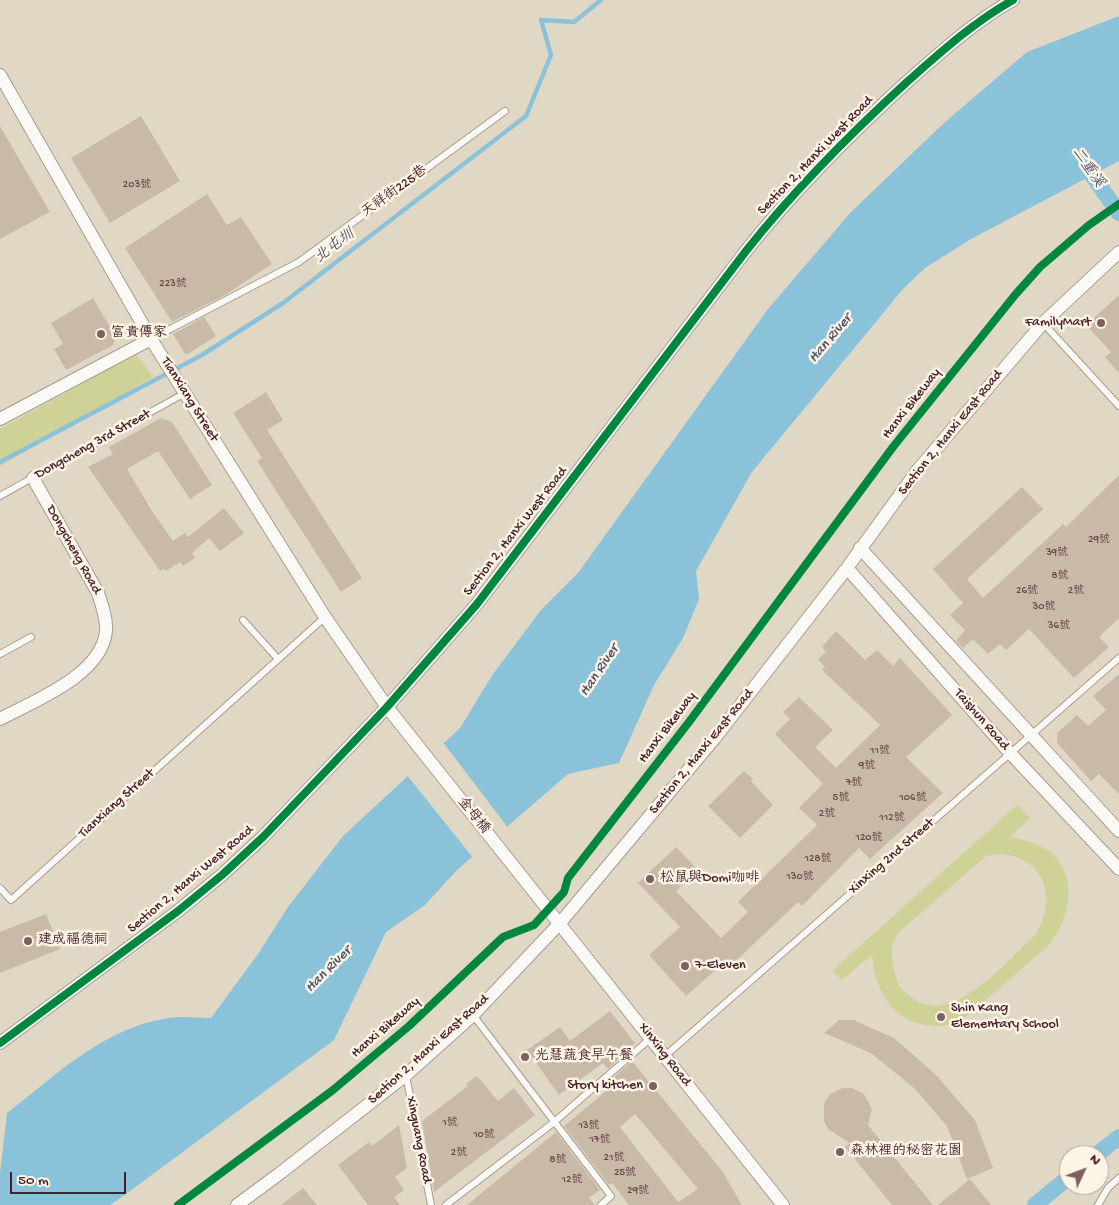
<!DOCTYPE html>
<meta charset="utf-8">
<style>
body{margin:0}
#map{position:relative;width:1119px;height:1205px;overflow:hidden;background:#e0d8c5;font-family:"Gochi Hand",sans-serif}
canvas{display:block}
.north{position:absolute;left:1059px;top:1145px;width:50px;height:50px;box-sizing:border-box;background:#fcf5e5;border:1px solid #b59f9b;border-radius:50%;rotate:47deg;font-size:14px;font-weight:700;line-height:20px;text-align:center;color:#4a1f2b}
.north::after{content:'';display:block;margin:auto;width:18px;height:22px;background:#7e6061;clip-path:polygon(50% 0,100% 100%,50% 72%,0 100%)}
.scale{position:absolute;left:10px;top:1172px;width:116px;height:22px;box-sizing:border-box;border:2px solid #4a1f2b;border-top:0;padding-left:6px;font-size:15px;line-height:18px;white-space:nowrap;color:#4a1f2b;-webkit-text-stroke:4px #fcf5e5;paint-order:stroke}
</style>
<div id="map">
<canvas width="1119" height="1205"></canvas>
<div class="north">N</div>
<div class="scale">50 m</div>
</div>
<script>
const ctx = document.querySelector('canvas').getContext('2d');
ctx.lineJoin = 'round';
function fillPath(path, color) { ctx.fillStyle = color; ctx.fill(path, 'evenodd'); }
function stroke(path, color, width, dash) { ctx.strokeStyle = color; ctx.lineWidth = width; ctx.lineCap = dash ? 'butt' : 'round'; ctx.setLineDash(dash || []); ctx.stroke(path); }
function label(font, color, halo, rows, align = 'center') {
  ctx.font = font + ' "Gochi Hand","LXGW WenKai TC",sans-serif'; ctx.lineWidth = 5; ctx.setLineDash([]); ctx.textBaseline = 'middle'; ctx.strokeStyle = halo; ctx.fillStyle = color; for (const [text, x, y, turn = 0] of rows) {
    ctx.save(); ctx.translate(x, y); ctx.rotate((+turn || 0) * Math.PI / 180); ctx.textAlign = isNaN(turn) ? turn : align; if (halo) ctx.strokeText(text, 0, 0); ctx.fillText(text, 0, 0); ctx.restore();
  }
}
fillPath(new Path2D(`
 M136 354 153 377 0 466V429Z
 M1017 805 1030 818 1010 837C1018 839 1026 840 1033 843 1080 860 1075 912 1049 945L958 1024C906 1034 877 1006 872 955L842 980 832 971ZM998 854C1045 856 1058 898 1036 934 1010 958 952 1028 914 999 907 994 899 989 897 980 892 962 888 949 898 933L986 856Z`), '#ced296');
fillPath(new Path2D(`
 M1119 16V161L971 239 925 268 903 289 752 472 696 571 699 599 683 638 654 685 619 763 568 774 457 870 425 905 386 932 334 1040 130 1191 110 1205H0V1173L7 1113C56 1075 105 1027 169 1018 182 1016 197 1018 211 1018L258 954 288 907 343 836 460 728 493 674 541 610 578 573 768 309 851 212 944 123 1027 52Z`), '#8ac2d9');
fillPath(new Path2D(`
 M442 741 509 829 474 859 406 774Z`), '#e0d8c5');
stroke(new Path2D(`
 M0 462 202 355 283 303 526 116 551 55 541 20 574 22 601 0`), '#8ac2d9', 4.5);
stroke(new Path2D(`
 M1080 158 1119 213
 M1096 1155 1119 1137
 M1035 1205 1069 1177`), '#8ac2d9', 16);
fillPath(new Path2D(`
 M141 116 180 181 110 223 71 158Z
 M0 126 50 212 0 239Z
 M207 194 227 225 241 217 272 264 225 295 172 322 125 248Z
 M1119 295V373L1105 357 1111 352 1086 325Z
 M93 298 116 337 113 345 66 370 54 349 63 344 51 323Z
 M204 317 216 336 186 355 173 334Z
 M266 392 283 420 267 430 362 578 341 592 257 461 262 458 233 413Z
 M161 418 172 422 212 485 190 499 158 451 127 469 152 511 173 541 185 533 188 537 224 508 244 533 220 551 209 538 192 553 195 558 183 566 180 562 166 571 164 569 160 571 88 467 113 454 109 447Z
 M1119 475V618L1099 637 1109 647 1074 678 1029 629 1006 650 1000 644 988 654 973 639 963 648 956 641 965 630 950 615 963 603 933 569 1022 487 1043 509 967 579 983 598 1063 524 1066 527Z
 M836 631 865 660 877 650 893 666 900 658 952 715 906 757 943 793 870 859 859 848 802 906 798 902 724 972 719 967 686 996 649 955 680 927 638 883 676 847 698 870 676 891 721 938 748 912 738 902 817 825 799 808 823 784 775 734 790 719 783 712 799 697 833 730 815 747 836 768 880 725 822 670 825 667 818 659 826 652 822 647Z
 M1119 674V794L1099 774 1091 781 1057 743V733L1077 715 1088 726 1106 710 1093 696Z
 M744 771 753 779 751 781 773 805 740 838 708 806Z
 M46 914 60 949 0 973V932Z
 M610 1011 635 1043 608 1069 603 1063 559 1095 527 1050 560 1027 570 1041Z
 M839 1020H853L894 1038 935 1074 975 1120 993 1168 967 1179 947 1126 914 1088 871 1053 824 1033Z
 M632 1061 723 1172 742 1205H629L612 1183 609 1185 564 1126 617 1082 614 1077ZM635 1114 698 1189 678 1202 620 1127Z
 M477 1076 498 1101 514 1088 535 1115 434 1192 422 1121 468 1086 466 1084Z
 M843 1088H852L864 1094 872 1109 868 1125 933 1205H892L845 1147 850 1143 828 1129 824 1121V1104L830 1094Z
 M399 1125 407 1168 395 1177 404 1190 394 1197 400 1205H368L338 1165 369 1142 372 1146Z
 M556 1132 600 1190 589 1198 595 1205H467Z
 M970 1179 991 1205H938Z
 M303 1188 317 1205H281Z`), '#c9baa8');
const lane = new Path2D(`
 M1043 323 1119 406
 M151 339 299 262 505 111
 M0 496 185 393
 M243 620 278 659
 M0 654 31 637
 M0 888 11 900 325 617
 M473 1015 611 1196 601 1205
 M665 1056 1119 658
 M406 1075 431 1205
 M446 1205 553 1123 651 1038
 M1098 1205 1108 1188 1119 1178`);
const street = new Path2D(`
 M0 75 151 339 325 617 387 707 783 1205
 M0 419 151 339
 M860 548 1119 831
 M847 568 1011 754 1119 869
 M0 719C34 701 102 675 106 631 107 619 102 605 98 593L33 478
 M0 1043 178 911 222 875 263 837 387 707 477 604 746 251C795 189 850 134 908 81 941 52 974 22 1013 0
 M237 1205 279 1174 406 1075 473 1015 560 923 714 739 847 568 917 471 1043 323 1119 252`);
stroke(lane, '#a69c92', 8);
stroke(street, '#a69c92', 14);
stroke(lane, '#faf9f6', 6);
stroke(street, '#faf9f6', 12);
stroke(new Path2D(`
 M0 1043 178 911 222 875 263 837 387 707 477 604 746 251C795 189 850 134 908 81 941 52 974 22 1013 0
 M178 1205 333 1090 409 1026 503 937 534 925 564 892 568 878 689 722 893 447 1015 295 1040 267 1089 225 1119 204`), '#00873e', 8);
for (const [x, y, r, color] of [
 [1101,323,5,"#7e6061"],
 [101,334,5,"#7e6061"],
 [650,879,5,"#7e6061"],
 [28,941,5,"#7e6061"],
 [685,966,5,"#7e6061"],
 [941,1017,5,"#7e6061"],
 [525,1057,5,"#7e6061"],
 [653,1086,5,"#7e6061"],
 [840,1152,5,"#7e6061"]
]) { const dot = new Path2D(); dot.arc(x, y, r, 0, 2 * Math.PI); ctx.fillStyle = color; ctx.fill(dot); stroke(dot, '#fcf5e5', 2); }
label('11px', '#6a464a', null, [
 ["203號",137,185],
 ["223號",173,284],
 ["29號",1099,540],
 ["39號",1057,553],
 ["8號",1060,576],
 ["26號",1027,591],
 ["2號",1076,591],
 ["30號",1044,607],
 ["36號",1059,626],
 ["11號",880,751],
 ["9號",867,766],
 ["7號",854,783],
 ["5號",841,798],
 ["106號",913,798],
 ["2號",827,814],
 ["112號",892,818],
 ["120號",869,838],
 ["128號",818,859],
 ["130號",800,877],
 ["1號",450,1123],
 ["13號",589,1126],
 ["10號",484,1135],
 ["17號",600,1140],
 ["2號",459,1153],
 ["21號",614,1158],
 ["8號",558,1160],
 ["25號",625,1173],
 ["12號",572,1180],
 ["29號",638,1191]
]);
label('14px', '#4a1f2b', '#fcf5e5', [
 ["Section 2, Hanxi West Road",816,156,-46],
 ["天祥街225巷",395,192,-36],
 ["Tianxiang Street",189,400,58],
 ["Hanxi Bikeway",912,404,-52],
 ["Section 2, Hanxi East Road",951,433,-51],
 ["Dongcheng 3rd Street",93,445,-29],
 ["Section 2, Hanxi West Road",516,532,-52],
 ["Dongcheng Road",73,550,61],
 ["Taishun Road",981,720,49],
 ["Hanxi Bikeway",668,728,-53],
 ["Section 2, Hanxi East Road",702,752,-51],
 ["Tianxiang Street",117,804,-42],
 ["金母橋",473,816,51],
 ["Xinxing 2nd Street",892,857,-41],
 ["Section 2, Hanxi West Road",191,880,-40],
 ["Hanxi Bikeway",386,1028,-41],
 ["Section 2, Hanxi East Road",429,1050,-42],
 ["Xinxing Road",664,1055,52],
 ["Xinguang Road",418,1140,79]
]);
label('14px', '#4a1f2b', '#fcf5e5', [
 ["FamilyMart",1091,323,"right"],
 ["富貴傳家",111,334],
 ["松鼠與Domi咖啡",660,879],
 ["建成福德祠",38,941],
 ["7-Eleven",695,966],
 ["Shin Kang",951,1009],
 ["Elementary School",951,1025],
 ["光慧蔬食早午餐",535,1057],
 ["Story kitchen",643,1086,"right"],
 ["森林裡的秘密花園",850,1152]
], 'left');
label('italic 15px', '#53556b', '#fcf5e5', [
 ["二重溪",1087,168,55],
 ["北屯圳",335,247,-37],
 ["Han River",831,339,-50],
 ["Han River",600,671,-56],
 ["Han River",329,970,-45]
]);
</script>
